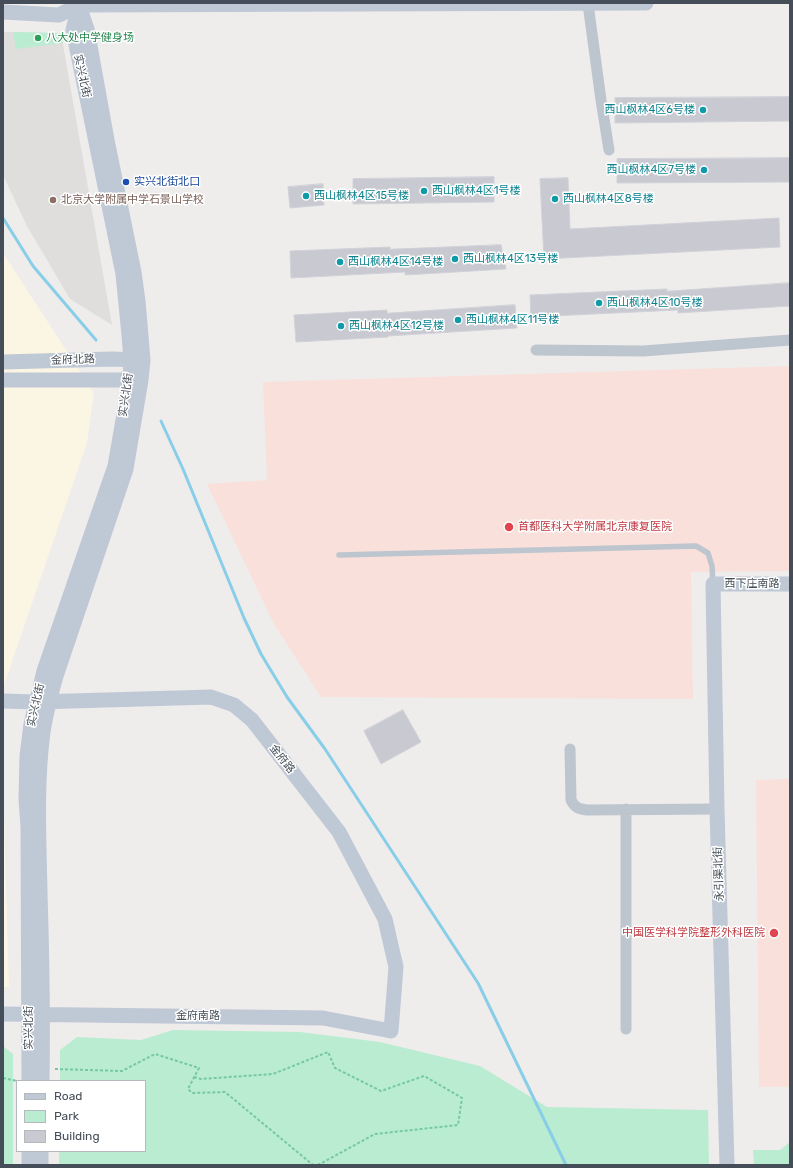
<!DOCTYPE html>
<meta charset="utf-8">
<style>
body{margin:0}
#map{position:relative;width:793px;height:1168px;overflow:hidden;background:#efecec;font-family:Rubik,sans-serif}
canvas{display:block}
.frame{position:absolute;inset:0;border:4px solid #454e58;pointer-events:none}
.legend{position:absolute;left:16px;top:1080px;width:130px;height:72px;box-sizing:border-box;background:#fff;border:1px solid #b5b8bc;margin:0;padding:5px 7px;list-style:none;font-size:12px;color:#454e58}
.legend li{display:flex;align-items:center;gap:8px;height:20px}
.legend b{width:20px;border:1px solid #b5b8bc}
</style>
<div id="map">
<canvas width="793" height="1168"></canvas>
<div class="frame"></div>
<ul class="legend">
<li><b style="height:5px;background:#bfc8d5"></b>Road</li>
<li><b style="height:11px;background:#baecd1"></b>Park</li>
<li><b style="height:11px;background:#c9cad1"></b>Building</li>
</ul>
</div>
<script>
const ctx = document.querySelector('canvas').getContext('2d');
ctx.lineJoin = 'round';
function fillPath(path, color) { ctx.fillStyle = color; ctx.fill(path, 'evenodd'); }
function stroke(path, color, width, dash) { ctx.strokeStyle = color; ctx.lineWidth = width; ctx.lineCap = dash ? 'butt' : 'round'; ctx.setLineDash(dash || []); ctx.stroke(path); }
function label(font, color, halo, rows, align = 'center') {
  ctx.font = font + ' Rubik,"Noto Sans SC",sans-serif'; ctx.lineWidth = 3; ctx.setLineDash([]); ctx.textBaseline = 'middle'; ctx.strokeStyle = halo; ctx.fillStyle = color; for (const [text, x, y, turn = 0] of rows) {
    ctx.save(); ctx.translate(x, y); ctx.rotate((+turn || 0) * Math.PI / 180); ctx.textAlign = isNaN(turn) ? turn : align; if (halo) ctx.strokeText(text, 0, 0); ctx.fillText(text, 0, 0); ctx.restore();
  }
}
fillPath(new Path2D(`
 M3 253 94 393 87 443 3 688Z
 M3 785 9 987H3Z`), '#fbf5e4');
fillPath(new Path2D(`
 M3 32 61 33 112 325 70 299 27 226 3 175Z`), '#e0dddd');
fillPath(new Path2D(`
 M790 366V571L691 572 693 699 321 697 274 624 207 484 267 480 263 382Z
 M790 779V1087H759L756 780Z`), '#f9e0db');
fillPath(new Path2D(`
 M13 32 61 33 63 43 16 49Z
 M173 1030 300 1032 380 1042 480 1066 547 1107 708 1110 709 1165H59V1151H145V1081H60V1050L77 1037 141 1040Z
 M3 1046 13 1054V1165H3Z
 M790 1142V1165H754L753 1150H780Z`), '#baecd1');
stroke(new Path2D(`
 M3 218 33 266 96 340
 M161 421 183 469 244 618 261 654 287 697 325 749 478 983 566 1165`), '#88cee8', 3);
const building = new Path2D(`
 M790 97V121L615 123V98Z
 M790 158V182L617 183V159Z
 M494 177V202L353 204V179Z
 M568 178 570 229 779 218 780 247 544 259 540 179Z
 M323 184 324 205 290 208 288 187Z
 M501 245 506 269 405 275V272L291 278 290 251 390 247V249Z
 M790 283V306L678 313V310L531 317 530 295 667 289V291Z
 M515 305 517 328 388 336V337L296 342 294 315 387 310V313Z
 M403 710 421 742 381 764 364 731Z`);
fillPath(building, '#c9cad1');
stroke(building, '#d0d2d8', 1);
stroke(new Path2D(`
 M55 1069 122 1071 155 1054 199 1068 188 1089 192 1093 225 1092 313 1165
 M194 1077 201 1079 273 1074 328 1052 335 1068 381 1091 424 1076 462 1098 458 1125 375 1134 318 1165
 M3 1078 17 1081`), '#74c9a4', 2, [3, 2]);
stroke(new Path2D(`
 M339 555 696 546 708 553 712 566 713 584`), '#bdc5ce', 5.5);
stroke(new Path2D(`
 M588 4 601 100 609 150
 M536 350 643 351 790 340
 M570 749 571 800C575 808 579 809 587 810L717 809
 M626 809V1029`), '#bdc5ce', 11);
stroke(new Path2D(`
 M71 3 79 5 646 3
 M3 12 59 15 79 5
 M3 362 112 359 140 360
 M3 380H140
 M3 701 36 702 211 697 234 705 252 720 339 832 385 919 396 967 391 1031 323 1018 3 1014
 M29 1081 28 827 26 799 27 756 31 724 44 671 115 466 130 380 131 360 129 335 123 274 73 30 79 5
 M42 1081C43 1018 42 956 40 893 39 840 36 785 43 732 46 713 51 694 56 676L126 469 141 380 143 360 138 301 134 272 107 140 87 29 78 3
 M29 1151V1165
 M41 1165V1151
 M727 1165 717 809 713 584H790`), '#bfc8d5', 15);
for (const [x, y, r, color] of [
 [38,38,4,"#2e9e5b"],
 [703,110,4,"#0f9aa8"],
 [704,170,4,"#0f9aa8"],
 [126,182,4,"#1a4fb4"],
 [424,191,4,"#0f9aa8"],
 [306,196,4,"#0f9aa8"],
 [555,199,4,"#0f9aa8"],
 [53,200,4,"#8d6e63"],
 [455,259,4,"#0f9aa8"],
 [340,262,4,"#0f9aa8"],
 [599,303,4,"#0f9aa8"],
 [458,320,4,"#0f9aa8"],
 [341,326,4,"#0f9aa8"],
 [509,527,5,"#e0444e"],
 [774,933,5,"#e0444e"]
]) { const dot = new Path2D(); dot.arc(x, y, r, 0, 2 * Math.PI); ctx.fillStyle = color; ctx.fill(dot); stroke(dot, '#fff', 1.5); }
label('11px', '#27864d', '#fff', [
 ["八大处中学健身场",46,38]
], 'left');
label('11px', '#454e58', '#fff', [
 ["实兴北街",82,76,78],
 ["金府北路",73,360,-2],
 ["实兴北街",126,395,-82],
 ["西下庄南路",752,584],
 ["实兴北街",36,705,-77],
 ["金府路",282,759,52],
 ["永引渠北街",719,874,-92],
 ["金府南路",198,1016],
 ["实兴北街",29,1028,-90]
]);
label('11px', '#0d838f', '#fff', [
 ["西山枫林4区6号楼",695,110,"right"],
 ["西山枫林4区7号楼",696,170,"right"],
 ["西山枫林4区1号楼",432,191],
 ["西山枫林4区15号楼",314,196],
 ["西山枫林4区8号楼",563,199],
 ["西山枫林4区13号楼",463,259],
 ["西山枫林4区14号楼",348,262],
 ["西山枫林4区10号楼",607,303],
 ["西山枫林4区11号楼",466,320],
 ["西山枫林4区12号楼",349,326]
], 'left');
label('11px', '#164399', '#fff', [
 ["实兴北街北口",134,182]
], 'left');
label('11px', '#785e54', '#fff', [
 ["北京大学附属中学石景山学校",61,200]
], 'left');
label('11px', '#be3a42', '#fff', [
 ["首都医科大学附属北京康复医院",518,527],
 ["中国医学科学院整形外科医院",765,933,"right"]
], 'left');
</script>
